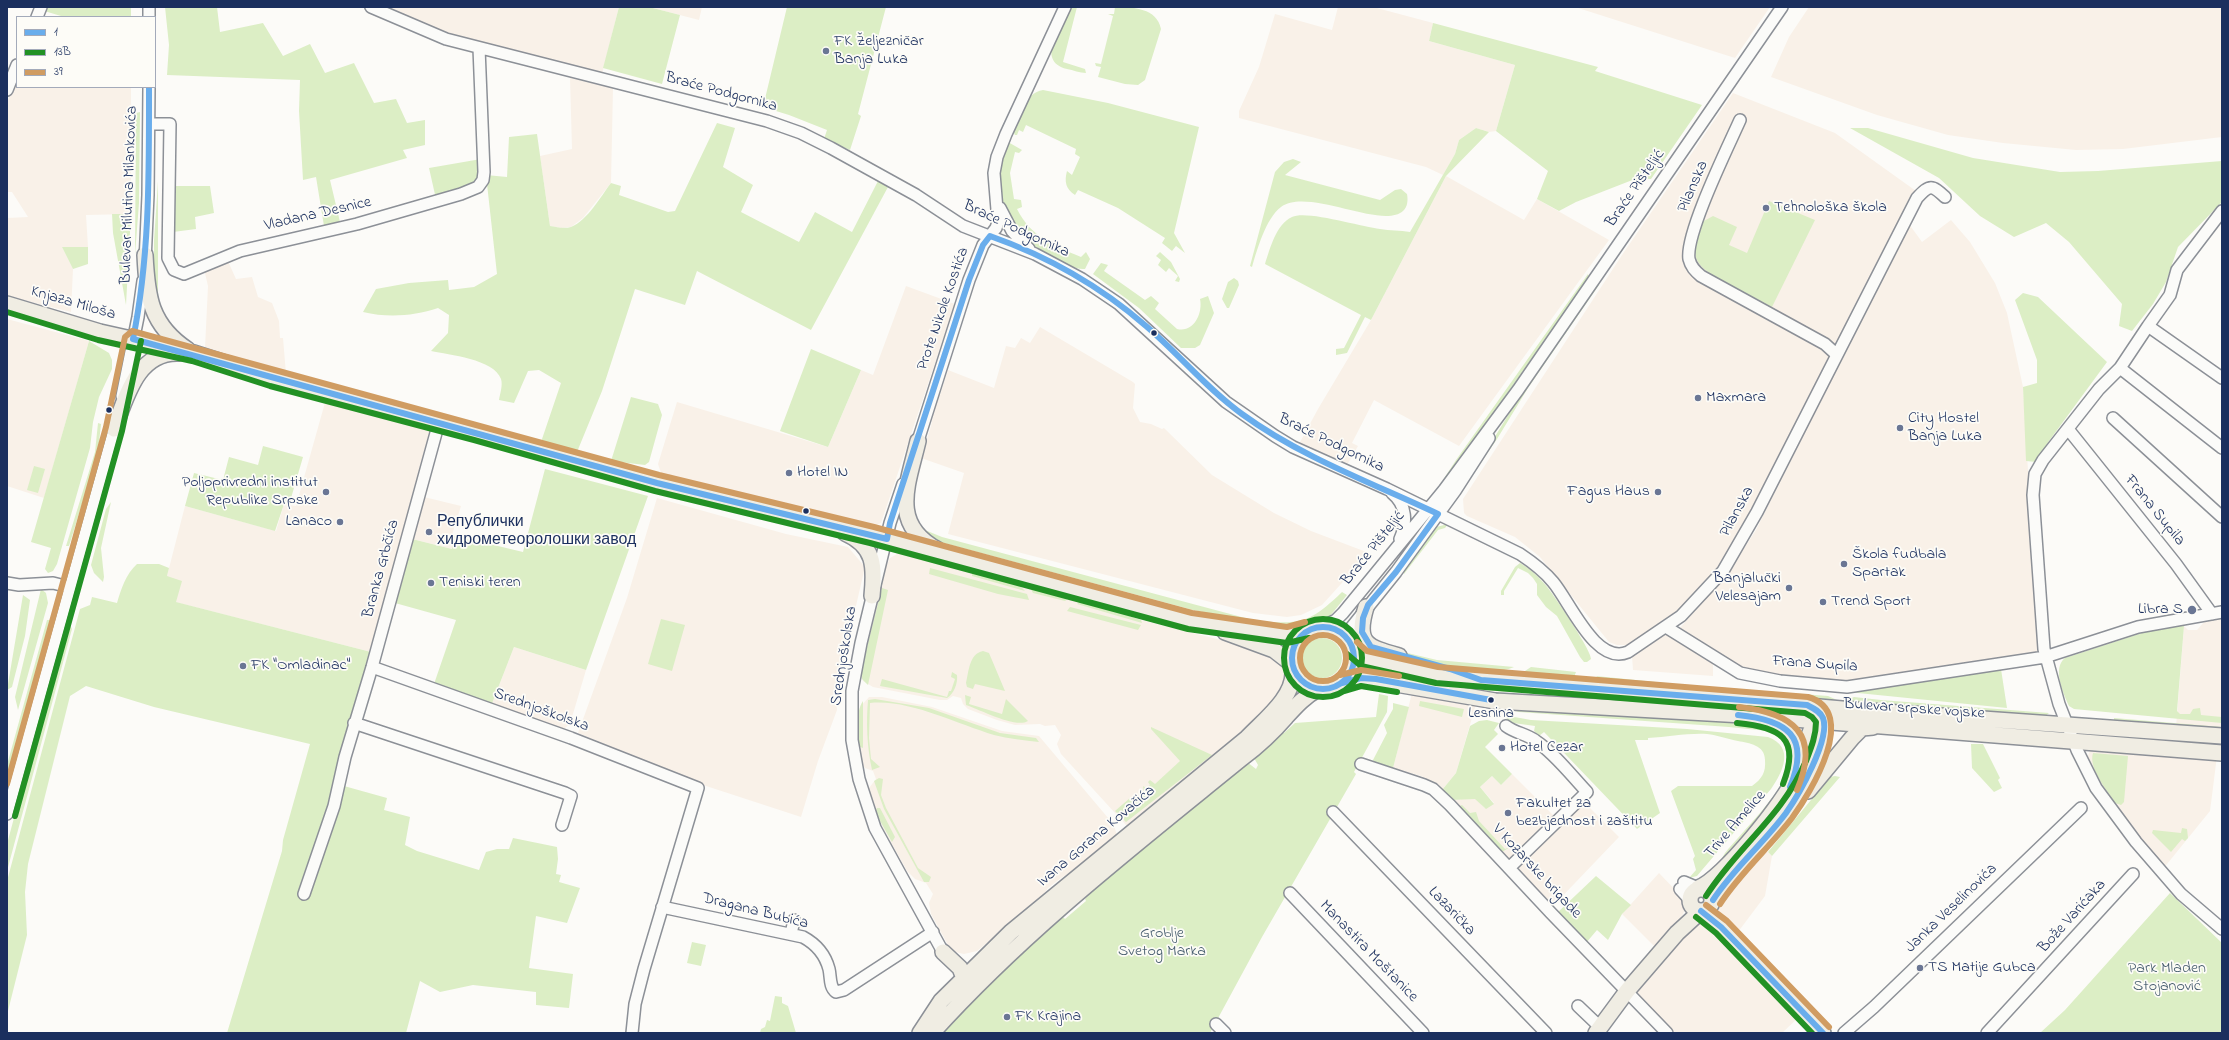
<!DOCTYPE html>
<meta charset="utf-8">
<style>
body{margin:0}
#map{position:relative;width:2229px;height:1040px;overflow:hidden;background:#fcfbf8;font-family:"Indie Flower",sans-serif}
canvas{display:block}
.frame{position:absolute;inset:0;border:8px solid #1b2f5e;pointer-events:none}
.legend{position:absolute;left:16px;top:16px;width:140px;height:72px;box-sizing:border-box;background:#fdfcf7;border:1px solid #a3aaba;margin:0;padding:5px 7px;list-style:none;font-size:12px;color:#1b2f5e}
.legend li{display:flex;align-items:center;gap:8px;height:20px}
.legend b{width:20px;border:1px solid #a3aaba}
</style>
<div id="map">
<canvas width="2229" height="1040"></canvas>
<div class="frame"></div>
<ul class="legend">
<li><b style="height:5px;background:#69adec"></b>1</li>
<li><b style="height:5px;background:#229124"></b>13B</li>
<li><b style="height:5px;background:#d09c62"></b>39</li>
</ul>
</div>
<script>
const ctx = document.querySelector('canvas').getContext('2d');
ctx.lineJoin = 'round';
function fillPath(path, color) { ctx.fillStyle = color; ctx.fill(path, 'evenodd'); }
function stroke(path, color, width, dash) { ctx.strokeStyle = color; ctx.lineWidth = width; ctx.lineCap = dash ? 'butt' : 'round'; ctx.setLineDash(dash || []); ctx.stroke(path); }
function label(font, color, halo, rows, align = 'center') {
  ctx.font = font + ' "Indie Flower",sans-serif'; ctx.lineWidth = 3.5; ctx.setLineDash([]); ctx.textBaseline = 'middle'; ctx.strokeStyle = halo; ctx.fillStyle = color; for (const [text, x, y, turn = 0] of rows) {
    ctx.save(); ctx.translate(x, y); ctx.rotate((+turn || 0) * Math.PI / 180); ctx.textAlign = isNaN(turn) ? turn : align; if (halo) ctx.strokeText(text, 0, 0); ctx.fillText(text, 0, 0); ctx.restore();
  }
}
fillPath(new Path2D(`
 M383 7H619L602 74 452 37Z
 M649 7H702L699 20Z
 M1338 7H1373L1433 23 1429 41 1515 65 1496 131 1489 132 1476 128 1459 140 1455 154 1443 175 1426 167 1239 118V111L1259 67 1275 14 1332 30Z
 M1575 7H1770L1735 58Z
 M1809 7H2222V137L2123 149 2076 150 2003 143 1948 135 1877 115 1771 77 1789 37Z
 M17 78V87H131V214L86 215 88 247H62L73 269 71 312 7 296V218L28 217 12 192H7V103Z
 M570 78 613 88 611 183 583 218 571 227 561 228 550 226 540 156 572 149Z
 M1733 93 1835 133 1916 191 1729 558 1670 622 1627 645H1617L1609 642 1540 557 1515 537 1467 516 1464 513 1463 499 1622 255Z
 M1446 176 1524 220 1537 199 1609 240 1459 446 1374 400 1352 443 1358 446 1347 465 1299 444 1318 409 1371 320Z
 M1951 220 1970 242 1995 283 2007 313 2023 387 2039 655 1843 685 1745 672 1681 633 1680 628 1730 570 1756 530 1909 224 1922 242Z
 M227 259 236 279 252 277 258 297 272 303 279 321 280 338H283L286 374 244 362 225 353 205 348 208 286 204 269Z
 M906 286 955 304 881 523 874 526 860 524 787 503 753 498 670 478 661 473 658 464 677 402 828 447 861 370 873 375Z
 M7 319 89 341 44 498 7 486Z
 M1040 327 1133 382 1135 384 1133 408 1140 422 1151 424 1162 429 1164 428 1212 475 1274 513 1311 531 1369 553 1322 605 1301 615 1287 617 1253 613 948 534 964 473 921 458 931 426 937 395H940L948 370 994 388 1006 346 1015 348 1021 338 1030 343Z
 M326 399 429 426 430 429 371 652 175 602 167 576 185 506 276 531 284 504 296 506Z
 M424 497 461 506 452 535V549L412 539Z
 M657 498 786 534 848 547 865 567 836 692 837 710 818 761 801 817 700 784 578 733 627 598Z
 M899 553 918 554 941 565 972 573 1000 577 1018 584 1031 585 1141 620 1257 649 1285 664 1288 672 1282 687 1262 716 1131 825H1126L1061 754 1057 744 1061 735 1055 725 1045 726 1040 724 1015 725 997 720 968 709 963 704 961 698 953 696 947 700H940L873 687 863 681 861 675 867 646 886 567 890 558Z
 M2222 618V731L2176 727 2184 626 2188 630H2197L2204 622Z
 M1667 632 1713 663V676L1633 670 1632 656Z
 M514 647 586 670 570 724 561 731 491 706Z
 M1413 689 1476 704 1456 773 1442 790 1421 776 1393 768Z
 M869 697H882L932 707 1002 731 1039 736 1114 825 1117 836 1088 862 1061 878 1048 888 1038 902 977 951 964 954 955 952 948 945 931 914 929 903 933 894 926 883 915 879 907 871 884 830 869 794V788L876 779 873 771 865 768 860 762 858 733 860 707Z
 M2090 750 2217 756 2210 811 2163 869 2104 795 2087 759Z
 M1512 774 1555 817 1509 859 1451 800 1475 798 1485 808 1494 803 1480 787 1492 776 1501 785Z
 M1582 800 1619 837 1552 907 1513 867Z
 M1764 849 1772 856 1765 896 1738 932 1719 911 1718 901Z
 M1659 873 1684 899 1686 907 1682 916 1656 948 1622 914Z
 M1699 921H1705L1800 1016 1782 1033H1671L1636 995V992L1672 948Z`), '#f9f1e8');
fillPath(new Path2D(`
 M42 7H131V17L61 16 41 10Z
 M165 7H217L220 32 263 23 283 56 310 44 325 73 354 63 374 103 396 99 407 123 425 120V145L403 150 407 158 330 180 340 222 324 226 316 177 303 180 299 111 300 80 167 75 169 45Z
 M619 7H649L680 15 662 84 603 68Z
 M787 7H886L858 114 861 116 850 150 824 139 827 130 789 115 763 107Z
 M1069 7H1077L1063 62 1085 69 1086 73C1080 73 1073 70 1067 69 1035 61 1061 26 1069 7Z
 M1115 7C1133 7 1157 8 1161 29L1145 80 1138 85 1125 84 1098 77 1101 67 1096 66 1095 63 1101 64 1113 16 1108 14H1114Z
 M1433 23 1598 67 1595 71 1702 105 1651 179H1635L1576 202 1559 211 1537 199 1548 171 1496 131 1515 65 1429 41Z
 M1043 90 1108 103 1199 127 1174 233 1185 253 1176 246 1172 251 1162 243 1165 238 1118 208 1078 190 1075 195C1066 189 1064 182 1067 171L1072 175 1080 157 1075 154 1076 149 1026 125 1023 132 1019 130 1017 135H1015L1013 131C1019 116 1025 93 1043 90Z
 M140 112 139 203 135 255 136 113Z
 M717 123 735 128 723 167 753 185 741 212 799 242 815 212 852 232 878 181 888 187 811 330 697 271 685 305 635 289 602 391 577 452 541 442 561 383 539 370 528 371 514 403 499 400C500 394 503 385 501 379 494 359 449 355 431 351L448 333 449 315 438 308C414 316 388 318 363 312L376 289 409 283 448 280 449 290 474 287 497 274 486 175 507 177 509 137 537 134 550 226C557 227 564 229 571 227 588 220 601 196 611 183L621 186 619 195 668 212 675 211Z
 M1476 128 1489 132 1446 176 1371 320 1365 317 1347 353 1336 355V349L1344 348 1361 315 1265 264C1270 249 1276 224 1292 217 1307 210 1361 227 1380 229 1390 231 1400 230 1410 232L1455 154 1459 140Z
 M1850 128H1868L1973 158 2060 172 2098 171 2222 161V202L2178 247 2166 282 2153 304 2132 331 2119 326 2122 304 2069 242 2046 223 2014 237 1980 216 1939 178Z
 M1008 142 1022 150 1019 153 1015 152 1010 173 1014 199 1021 200 1022 207 1017 209C1031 237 1053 245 1081 257L1086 252 1090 259 1085 269C1075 270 1066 263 1057 259 1006 237 988 193 1008 142Z
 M481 159V174L475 184 436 199 429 168Z
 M1293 159 1301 162 1285 175 1380 200 1395 190 1401 189 1407 194C1408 199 1408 207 1403 211 1382 230 1308 187 1281 207 1266 218 1257 250 1252 267L1250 266 1275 172 1284 162Z
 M158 181V293L159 301 154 298V241Z
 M172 186H210L214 213 195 217 196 229 173 232Z
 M1769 201 1815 220 1772 307C1757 299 1742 291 1727 283 1694 266 1688 258 1702 222L1713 216 1737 227 1729 245 1747 253Z
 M112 214H131L126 305 113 233Z
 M62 247H88V264L73 269Z
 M1160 252 1171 262 1180 279 1179 282 1175 281 1178 276 1169 268 1166 272 1158 265 1161 260 1156 256Z
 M1101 263 1108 265 1104 271 1145 300 1151 296 1159 303 1155 309 1177 329C1194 333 1203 313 1200 299L1208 296 1214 313 1200 345 1195 348H1181L1139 308 1093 274Z
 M1588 274 1589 277 1445 482 1443 480 1456 460Z
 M1234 278 1238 281 1239 285 1229 308H1227L1222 299 1228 282Z
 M1599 282V285L1528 388 1497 439 1461 492 1518 399Z
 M2023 293 2038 297 2107 362 2049 441 2036 462 2026 461 2023 387 2037 383V360L2015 300Z
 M89 341 109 353 112 360V369L99 397 93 422 90 448 57 564 53 571 48 573 45 569 51 548 31 542Z
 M811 349 861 370 828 447 780 431Z
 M631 397 658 404 662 415 649 462 645 465 611 461Z
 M98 423 101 424 98 452 69 546H66L95 452Z
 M122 432 93 541 90 552 86 553 96 509Z
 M263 446 303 457 289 505 284 504 275 531 185 506 194 473 223 480 229 457 258 465Z
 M34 466 45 469 38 493 27 490Z
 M545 469 648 496 586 670 514 647 491 706 434 684 456 620 395 603 412 539 452 549V535L523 552Z
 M111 502 101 548 104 577 103 582 94 573 91 565 106 509Z
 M1448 524 1445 528 1438 530 1404 574 1403 571 1436 527Z
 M920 528 942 537 1249 619 1251 622 1193 610 944 543 933 540Z
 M1520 563C1531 569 1540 578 1548 588 1555 597 1592 651 1591 659L1587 662H1584L1580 657 1557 616 1546 607 1537 595V584L1533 578 1528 573 1518 568 1504 591V595H1501V591L1515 567Z
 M137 564H159L169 568 167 576 182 581 176 602 371 652 340 753 335 781 344 786 387 798 384 810 410 817 405 845 417 851 479 870 486 852 497 849H509L513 838 557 847 558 859 556 874 561 875 559 882 580 888 567 923 536 916 529 968 573 974 569 1008 536 1005V992L473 985 440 992 420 981 406 1033H227L282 851 283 840 310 744 154 707 86 686 70 696 28 864 25 892 27 935 7 1015V881L80 609 90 605 92 597 117 603C121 589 126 574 137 564Z
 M930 568 1027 594 1029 600 998 594 929 574Z
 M972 573C989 576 1012 576 1025 591L972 576Z
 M1031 585 1070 597 1065 601 1033 593 1029 586Z
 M882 588 888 590 868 685 862 679 861 671Z
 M41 589 46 593 48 603 18 710 15 697Z
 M1342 592 1347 595 1330 616 1295 629 1258 624 1261 621C1302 625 1312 621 1342 592Z
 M23 595 30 600 25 636 12 687 7 690Z
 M1082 600 1141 620 1142 623 1077 604Z
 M1070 607 1141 625 1138 630 1067 611Z
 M661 619 685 625 672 671 648 664Z
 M47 620H53L7 789V765Z
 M66 624 70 625 72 629 7 871V844Z
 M2181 625 2184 626 2177 711 2180 714H2190L2193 709 2200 708 2201 715 2222 717V723L2074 709 2069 706C2063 693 2052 668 2065 658L2142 633Z
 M1302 658a20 20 0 1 1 40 0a20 20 0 1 1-40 0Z
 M983 651 989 653 1005 691 975 684 973 689 967 687 966 683C969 671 969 654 983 651Z
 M1399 651 1437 660 1514 667C1489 679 1426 660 1399 653Z
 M1531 667 1576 672 1574 677 1570 678 1524 674 1525 671Z
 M2001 669 2007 708 1848 692Z
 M1388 671 1719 705 1479 690 1435 684 1390 674Z
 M952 672 957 675C958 683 954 694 947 698L880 686 882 679 947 697 949 691H951L955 679 951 677Z
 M1596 676 1666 683V685L1664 687 1605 681Z
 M1714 687 1828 696 1837 700 1714 690Z
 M1379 694 1388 696 1387 712 1354 772 1356 774 1262 937 1210 1033H940L988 982 1055 922 1063 917 1065 919 1086 901 1085 899 1094 888 1247 762 1256 769 1258 765 1254 758 1282 731 1284 733 1295 723 1376 717Z
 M965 695 971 697 969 704 1002 714 1006 699 1028 721C1016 729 979 709 966 705Z
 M1854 697 1881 700 2049 713 2044 717 1845 701Z
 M875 699 929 708 1000 733 1036 738 1039 742C1024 740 1009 739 994 735 957 724 909 699 870 703L869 738 871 759 880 767 872 770C867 747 866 723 868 700Z
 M863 701V748L858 746C858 732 855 713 863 701Z
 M1420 701 1464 709 1462 717 1419 706Z
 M1393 703 1409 707 1393 768 1374 763 1373 760 1387 733 1384 725 1393 709Z
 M1511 707 1767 723 1782 736 1768 731 1729 727 1519 712 1511 710Z
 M1509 716 1531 720 1687 729 1768 737C1795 747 1783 772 1771 789L1702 870 1697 876 1689 878 1696 870 1693 859 1695 856 1671 791 1678 786H1752C1762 779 1766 772 1765 760 1765 745 1749 743 1738 741 1728 739 1717 735 1707 734 1687 733 1668 737 1648 738V740H1635L1660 813 1637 829 1544 732 1539 736 1534 731 1535 726 1506 722 1507 717Z
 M2114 718 2222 727V731L2114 721Z
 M1487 720 1499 723 1494 730 1498 734 1485 747 1512 774 1501 785 1492 776 1480 787 1494 804 1486 809 1475 799 1451 800 1442 790 1456 773 1470 726 1479 721Z
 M1151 727 1212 755 1126 822 1115 811 1130 798 1134 802 1144 793 1143 786 1146 788 1150 785 1148 782 1150 780 1155 784 1180 761 1151 729Z
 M1790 741 1795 761 1779 795 1723 861 1722 858 1725 853C1742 832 1786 789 1790 765 1792 757 1790 751 1787 744Z
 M1971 744H1983L2000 778 1998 780 2002 788 1994 792 1972 768Z
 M2093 753 2128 756 2124 802 2121 805 2115 803C2107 790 2088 768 2093 753Z
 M1835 776 1840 777 1772 856 1768 852 1830 777Z
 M879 778 883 779 881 795 886 808 918 868 931 877 929 882H924L884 809 874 781Z
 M1462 805 1470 813 1476 812 1479 821 1505 849 1510 847 1502 852 1458 807Z
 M877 808H880L895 837 892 842 875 812Z
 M2182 828 2187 829 2188 838 2185 841 2182 839 2171 852 2152 833 2153 830 2181 833Z
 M1596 876 1631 905 1622 914 1608 940 1597 930 1586 943 1557 913Z
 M2170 893 2222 943V1033H2040L2065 1010Z
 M692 942 706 945 701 966 687 963Z
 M775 996 782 997V1003L788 1006 796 1033H760L761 1029 765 1027 767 1020 770 1021Z`), '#dceec5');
const minor = new Path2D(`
 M371 7 446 39 767 121 801 133 831 148 916 195 963 226 1035 254 1082 279 1119 304 1226 402 1275 436 1293 447 1387 489 1520 554C1532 562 1544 571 1553 582 1570 602 1596 666 1628 652L1681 616 1723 571 1757 512 1917 198C1930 184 1932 185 1945 197
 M37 17 41 7
 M149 17V7
 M7 90 17 65
 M1740 120C1728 147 1685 234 1689 259 1691 267 1695 271 1701 276L1825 344 1837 355
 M150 124H170L168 258 174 270 184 274 240 251 357 224 461 194 478 187 483 180 484 172 479 48
 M1000 208 1012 231 1029 249
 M145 262 148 195 149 87
 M2148 326 2170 295 2177 270 2222 211
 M2120 368 2099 389 2043 460 2035 474 2033 495 2044 649 2059 704 2077 750 2096 788 2136 842 2181 894 2222 929
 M2222 378 2148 326 2120 368 2222 448
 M122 396 138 317 143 281
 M2113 418 2222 517
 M2068 429 2176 564 2212 614
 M916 447 969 280 983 245 996 228 998 222 994 173 997 157 1006 134 1065 7
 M903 484 890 523 861 643 852 691V740L859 779 875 828 943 952
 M1392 493C1407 505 1407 523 1400 539
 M7 583 19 585 53 583 69 587
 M1321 627 1336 620 1343 613 1444 490 1518 390 1782 7
 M1666 627 1740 673 1780 681 1847 687 2045 657 2138 627 2222 612
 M1350 643 1351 628 1396 572 1455 491 1489 438
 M372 667 571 738 698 788 644 969 635 1004 632 1033
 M354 723 565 793 571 796 562 825
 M1506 726C1515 733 1527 734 1536 741 1555 754 1571 775 1587 792L1509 868
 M1361 764 1424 785 1433 789 1450 805 1551 913 1667 1033
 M1333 812 1546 1033
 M7 814 116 423
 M1684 882 1698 888
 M1680 889 1690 900
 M1290 893 1423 1033
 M304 894 334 806 345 757 372 667 439 422
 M662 907 803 937C816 944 825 954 829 969 831 977 829 987 836 992L844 990 933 932
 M791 934 794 920
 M1578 1006 1600 1027
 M1216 1024 1225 1033
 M1844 1033 1874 1007 2081 808
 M1987 1033 2133 874`);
const major = new Path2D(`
 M145 255C147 296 150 325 188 350
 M7 304 100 332 194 353 272 378 476 432 657 483 872 535 1190 621 1276 634 1288 635 1307 630
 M114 429C126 398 137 351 179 353
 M918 441C908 484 889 524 938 550
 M845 533C875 546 875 567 872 596
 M1366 607C1355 644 1367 647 1399 656
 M1292 658a31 31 0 1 1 62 0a31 31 0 1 1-62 0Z
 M1225 632 1274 650 1292 664
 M1352 648 1363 658 1370 660 1437 675 1498 681 1603 688 1842 709 2222 736
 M1342 683 1361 678 1495 701 1743 715 2222 753
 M1767 721C1789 727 1801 741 1798 764
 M1808 791 1852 738 1862 728 1873 727
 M1698 888C1722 880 1786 800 1796 775 1802 760 1811 722 1820 713
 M1690 900a11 11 0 1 1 22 0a11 11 0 1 1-22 0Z
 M1713 900C1732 867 1764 844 1786 813 1800 795 1811 772 1818 750 1822 738 1827 724 1819 712
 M943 952 960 968 967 986
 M920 1033 941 1001 1011 932 1247 738C1264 720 1295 697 1293 670
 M932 1033C1025 930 1135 845 1242 758 1258 746 1273 732 1286 717 1296 706 1305 696 1318 689
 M1596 1033 1627 991 1677 933 1701 911 1721 927 1823 1033`);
stroke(minor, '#8c9097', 14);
stroke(major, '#8c9097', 18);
stroke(minor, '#fbfbf9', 11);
stroke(major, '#f0ede3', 15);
stroke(new Path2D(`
 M149 87C149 172 150 255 133 339L657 483 887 539 890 523 969 280 983 245 990 236C1047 256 1100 286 1146 326 1179 354 1207 389 1242 414 1301 457 1372 483 1438 514L1396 572 1368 605 1363 618 1362 632 1371 647 1450 669 1481 680 1807 705C1813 708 1820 711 1823 718 1831 739 1798 796 1786 813 1763 844 1734 868 1713 900
 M1292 658a31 31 0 1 1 62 0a31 31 0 1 1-62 0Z
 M1342 683 1361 678 1376 679 1491 700
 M1738 715C1787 720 1811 736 1790 787
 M1701 911 1721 927 1823 1033`), '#69adec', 6);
stroke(new Path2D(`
 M7 312 98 340 192 361 270 386 474 440 655 491 870 543 1188 629 1287 643 1309 638
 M1284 658a39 39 0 1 1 78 0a39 39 0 1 1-78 0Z
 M1347 654 1361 666 1436 683 1805 713 1812 717 1816 722C1816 736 1811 748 1806 761 1782 817 1738 846 1706 896
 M1344 691 1361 686 1397 692
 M1737 723C1780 727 1801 738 1783 784
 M15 816 122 431 141 341
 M1696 917 1716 933 1812 1033`), '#229124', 6);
stroke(new Path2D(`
 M1300 658a23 23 0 1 1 46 0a23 23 0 1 1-46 0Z
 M1357 642 1367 651 1438 667 1808 697C1860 712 1811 792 1792 818 1769 848 1740 873 1720 904
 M1340 675 1361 670 1399 676
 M1739 707C1793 713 1821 734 1797 790
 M7 784 106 427 125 337 132 331 659 475 874 527 1192 613 1287 627 1305 622
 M1706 905 1727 921 1829 1027`), '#d09c62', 6);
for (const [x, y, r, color] of [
 [826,51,4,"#6a7694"],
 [1766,208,4,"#6a7694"],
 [1154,333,3.5,"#1b2f5e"],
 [1698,398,4,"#6a7694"],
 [109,410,3.5,"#1b2f5e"],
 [1900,428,4,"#6a7694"],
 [789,473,4,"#6a7694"],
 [326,492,4,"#6a7694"],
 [1658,492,4,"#6a7694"],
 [806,511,3.5,"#1b2f5e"],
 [340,522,4,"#6a7694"],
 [429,532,4,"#6a7694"],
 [1844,564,4,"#6a7694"],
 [431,583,4,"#6a7694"],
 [1789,588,4,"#6a7694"],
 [1823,602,4,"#6a7694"],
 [2192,610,5,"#6a7694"],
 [243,666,4,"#6a7694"],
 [1491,700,3.5,"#1b2f5e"],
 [1502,748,4,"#6a7694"],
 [1508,813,4,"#6a7694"],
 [1920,968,4,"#6a7694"],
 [1007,1017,4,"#6a7694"]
]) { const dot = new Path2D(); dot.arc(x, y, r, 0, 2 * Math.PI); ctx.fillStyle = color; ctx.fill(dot); stroke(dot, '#fdfcf7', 1.5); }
label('15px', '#1b2f5e', '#fdfcf7', [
 ["Lesnina",1491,715]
]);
label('16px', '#1b2f5e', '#fdfcf7', [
 ["FK Željezničar",834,42],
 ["Banja Luka",834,60],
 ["Tehnološka škola",1774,208],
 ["Maxmara",1706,398],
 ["City Hostel",1908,419],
 ["Banja Luka",1908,437],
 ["Hotel IN",797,473],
 ["Poljoprivredni institut",318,483,"right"],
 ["Republike Srpske",318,501,"right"],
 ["Fagus Haus",1650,492,"right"],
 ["Lanaco",332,522,"right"],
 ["Републички",437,523],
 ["хидрометеоролошки завод",437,541],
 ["Škola fudbala",1852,555],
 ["Spartak",1852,573],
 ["Banjalučki",1781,579,"right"],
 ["Velesajam",1781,597,"right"],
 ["Teniski teren",439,583],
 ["Trend Sport",1831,602],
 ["Libra S",2183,610,"right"],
 ["FK \"Omladinac\"",251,666],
 ["Hotel Cezar",1510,748],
 ["Fakultet za",1516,804],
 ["bezbjednost i zaštitu",1516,822],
 ["TS Matije Gubca",1928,968],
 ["FK Krajina",1015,1017]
], 'left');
label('16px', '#1b2f5e', '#fdfcf7', [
 ["Braće Podgornika",721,93,15],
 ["Pilanska",1694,187,-67],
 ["Braće Pišteljić",1636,189,-55],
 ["Bulevar Milutina Milankovića",130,195,-88],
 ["Vladana Desnice",318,215,-13],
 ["Braće Podgornika",1016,230,25],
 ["Knjaza Miloša",73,304,16],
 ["Prote Nikole Kostića",944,309,-71],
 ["Braće Podgornika",1331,444,26],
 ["Frana Supila",2154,511,51],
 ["Pilanska",1738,512,-62],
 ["Braće Pišteljić",1374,549,-51],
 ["Branka Grbčića",382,569,-75],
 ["Srednjoškolska",845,656,-81],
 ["Frana Supila",1815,665,4],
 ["Bulevar srpske vojske",1914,710,4],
 ["Srednjoškolska",541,711,20],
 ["Trive Amelice",1736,825,-49],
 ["Ivana Gorana Kovačića",1097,837,-40],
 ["V Kozarske brigade",1536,872,47],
 ["Janka Veselinovića",1952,909,-44],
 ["Dragana Bubića",755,912,14],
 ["Lazarička",1451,912,46],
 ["Bože Varićaka",2073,917,-48],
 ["Manastira Moštanice",1368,952,46]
]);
label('16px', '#455c6d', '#fdfcf7', [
 ["Groblje",1162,934],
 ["Svetog Marka",1162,952],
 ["Park Mladen",2167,969],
 ["Stojanović",2167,987]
]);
</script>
